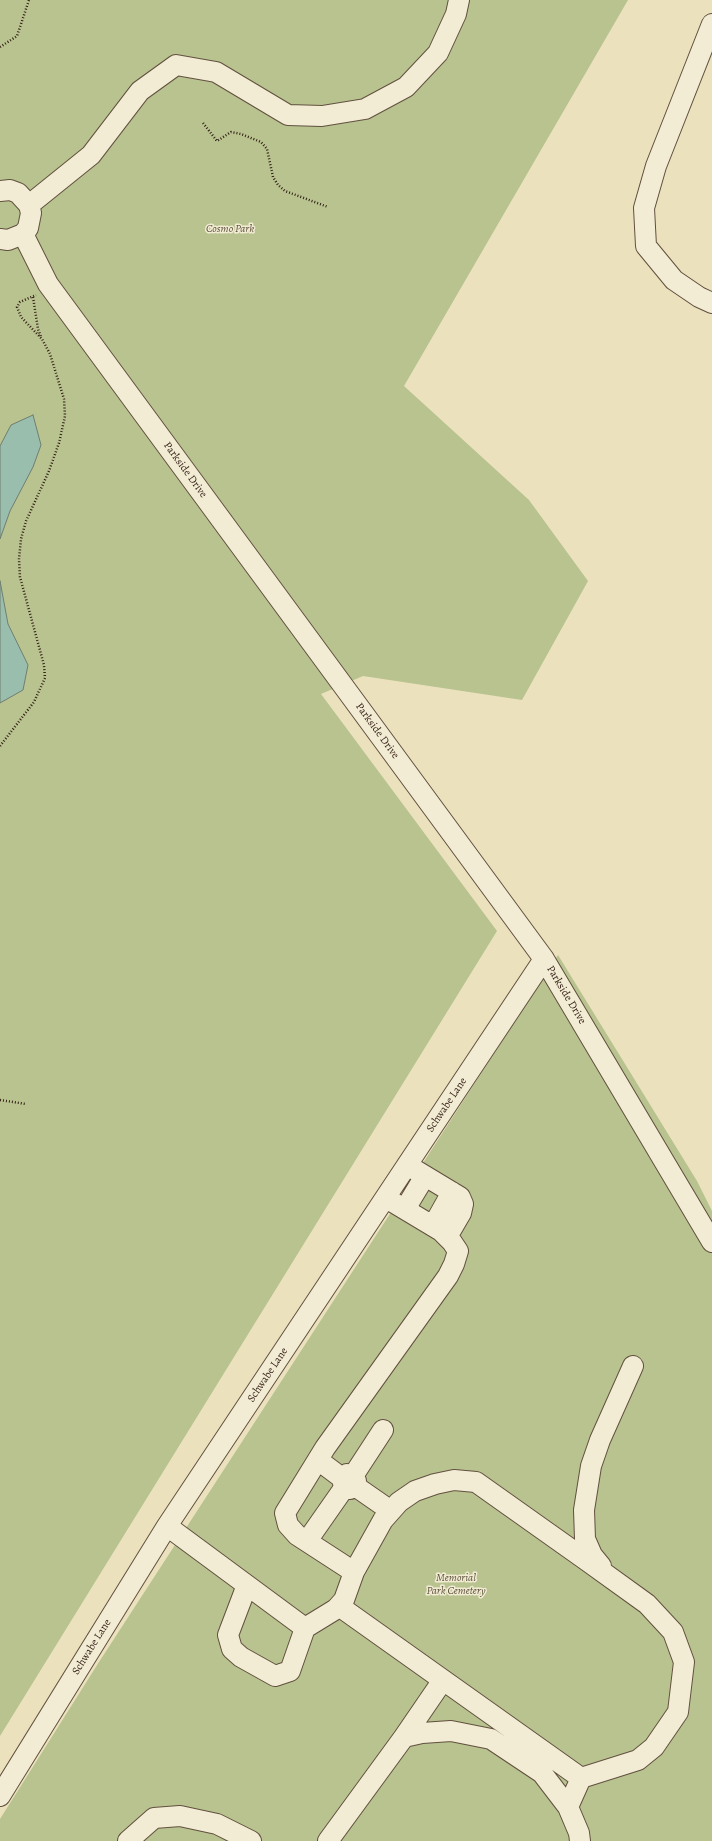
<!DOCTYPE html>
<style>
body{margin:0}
canvas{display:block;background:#ebe1bd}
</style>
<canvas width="712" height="1841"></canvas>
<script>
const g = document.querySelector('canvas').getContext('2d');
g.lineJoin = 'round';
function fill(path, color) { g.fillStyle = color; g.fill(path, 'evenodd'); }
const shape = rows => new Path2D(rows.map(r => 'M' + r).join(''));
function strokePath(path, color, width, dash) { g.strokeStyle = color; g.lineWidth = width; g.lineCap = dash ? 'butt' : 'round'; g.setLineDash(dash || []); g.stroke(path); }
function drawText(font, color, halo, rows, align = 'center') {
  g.font = font + ' Alegreya,serif'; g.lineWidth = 3; g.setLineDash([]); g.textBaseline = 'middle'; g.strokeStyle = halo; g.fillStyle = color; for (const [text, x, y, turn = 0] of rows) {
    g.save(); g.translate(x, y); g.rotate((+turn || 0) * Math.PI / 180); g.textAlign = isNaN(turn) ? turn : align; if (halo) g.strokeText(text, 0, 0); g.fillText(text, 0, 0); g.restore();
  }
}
fill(shape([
 [0,0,628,0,404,386,529,500,588,581,522,700,363,676,321,694,497,931,0,1736],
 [558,955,697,1181,712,1211,712,1841,0,1841,0,1819,99,1662]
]), '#b8c390');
const water = shape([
 [33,415,41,445,33,467,10,511,0,539,0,446,11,425,33,415],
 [0,581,8,624,28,665,23,690,0,703,0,581]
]);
fill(water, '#99bead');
strokePath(water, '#717e70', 1);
const minor = shape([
 [712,24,656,166,644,208,646,246,674,280,699,297,712,303],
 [0,191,10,190,18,193,29,205,31,213,28,228,23,234,8,240,0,239],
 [29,205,91,155,140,91,176,65,216,72,288,115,322,116,365,109,406,87,438,53,456,14,459,0],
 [23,234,48,284,544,959,712,1242],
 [407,1165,460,1197,463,1204,461,1213,447,1237],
 [405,1209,425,1176],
 [433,1226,452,1192],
 [318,1460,342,1478,347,1474,353,1476,356,1481,355,1486,350,1489,344,1488,342,1478],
 [353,1476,383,1430],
 [355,1486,391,1511],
 [167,1526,305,1628,336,1609,344,1600,354,1572,383,1520,399,1502,415,1491,435,1484,454,1480,476,1482,586,1560,647,1604,673,1632,684,1662,678,1712,654,1747,638,1760,581,1778,568,1807],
 [307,1541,344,1488],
 [601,1566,592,1555,585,1539,584,1510,591,1466,600,1440,633,1366],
 [354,1572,297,1535,288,1525,285,1513,325,1448,448,1276,454,1264,458,1251,452,1242,441,1231,386,1198],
 [247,1585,228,1635,232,1649,241,1657,275,1676,290,1671,305,1628],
 [339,1606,581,1778],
 [404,1737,443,1680],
 [0,1796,167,1526,544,959],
 [128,1841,154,1818,180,1816,217,1824,251,1841],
 [328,1841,404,1737,422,1733,451,1731,491,1739,542,1773,568,1807,579,1833,580,1841]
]);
strokePath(minor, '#62503f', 22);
strokePath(shape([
 [0,47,17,36,29,0],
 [203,123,217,141,231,132,241,134,261,142,267,149,273,177,278,185,285,191,328,207],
 [33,297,38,329,41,337],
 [0,746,34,702,45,678,44,665,20,577,19,559,21,539,26,521,49,471,59,443,65,416,64,399,50,354,42,339,21,317,17,307,20,302,36,295],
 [0,1100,26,1104]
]), '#341f15', 2.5, [1, 2]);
strokePath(minor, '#f2ecd4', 20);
drawText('italic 11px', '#5c503a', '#f2ecd4', [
 ["Cosmo Park",230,229],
 ["Memorial",456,1578],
 ["Park Cemetery",456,1591]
]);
drawText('11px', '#341f15', '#f2ecd4', [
 ["Parkside Drive",185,470,54],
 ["Parkside Drive",377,731,54],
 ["Parkside Drive",566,995,59],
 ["Schwabe Lane",447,1105,-56],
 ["Schwabe Lane",268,1375,-56],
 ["Schwabe Lane",92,1647,-58]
]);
</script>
